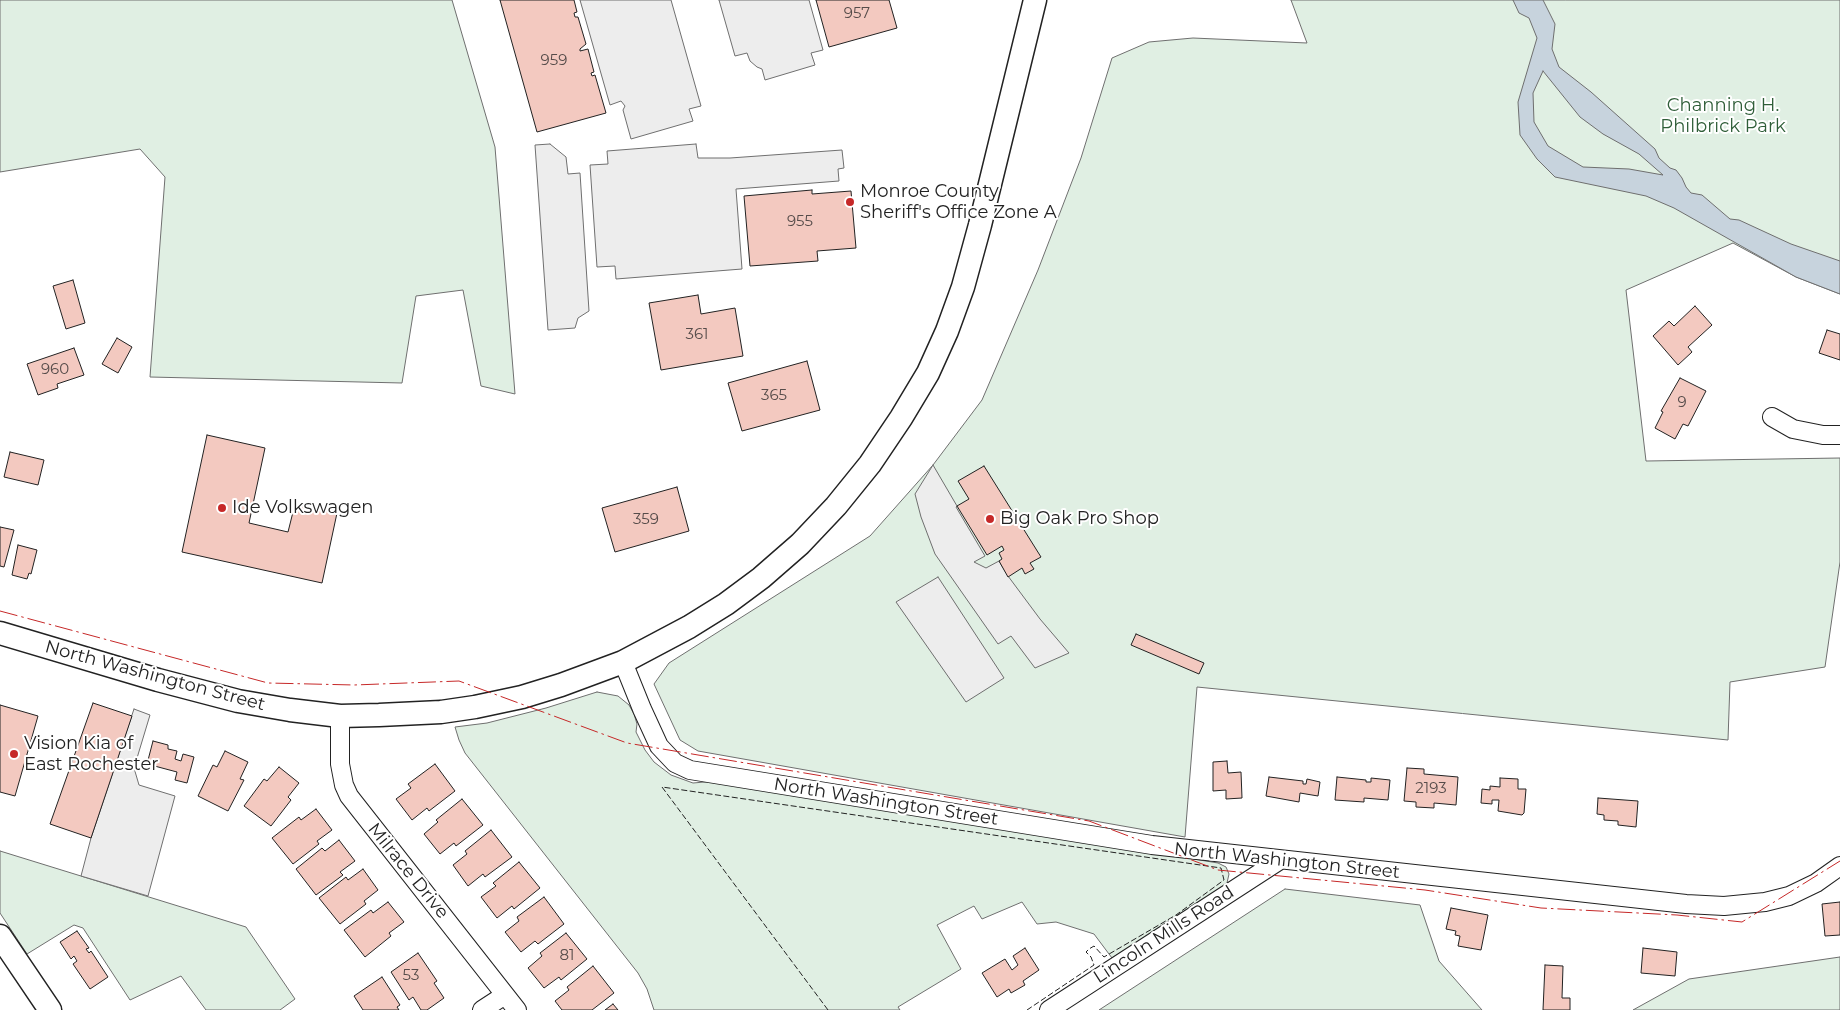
<!DOCTYPE html>
<style>
body{margin:0}
canvas{display:block;background:#fff}
</style>
<canvas width="1840" height="1010"></canvas>
<script>
const g = document.querySelector('canvas').getContext('2d');
g.lineJoin = 'round';
function fill(path, color) { g.fillStyle = color; g.fill(path, 'evenodd'); }
const shape = rows => new Path2D(rows.map(r => 'M' + r).join(''));
function strokePath(path, color, width, dash) { g.strokeStyle = color; g.lineWidth = width; g.lineCap = dash ? 'butt' : 'round'; g.setLineDash(dash || []); g.stroke(path); }
function drawText(font, color, halo, rows, align = 'center') {
  g.font = font + ' Montserrat,sans-serif'; g.lineWidth = 4; g.setLineDash([]); g.textBaseline = 'middle'; g.strokeStyle = halo; g.fillStyle = color; for (const [text, x, y, turn = 0] of rows) {
    g.save(); g.translate(x, y); g.rotate((+turn || 0) * Math.PI / 180); g.textAlign = isNaN(turn) ? turn : align; if (halo) g.strokeText(text, 0, 0); g.fillText(text, 0, 0); g.restore();
  }
}
const green = shape([
 [0,0,452,0,495,147,515,394,481,386,463,290,416,296,402,383,150,377,165,177,140,149,0,172,0,0],
 [1291,0,1840,0,1840,294,1796,277,1733,243,1626,290,1646,461,1840,458,1840,562,1825,667,1730,682,1728,740,1197,687,1185,837,698,751,680,740,654,684,669,663,870,536,933,465,982,400,1038,270,1081,158,1112,58,1149,42,1193,38,1307,43,1291,0],
 [597,692,618,696,629,705,634,714,637,724,636,732,645,750,654,762,671,775,693,783,716,781,1218,863,1226,867,1229,874,1227,883,1222,889,1112,958,1094,934,1056,922,1037,924,1022,902,982,919,974,906,937,925,961,969,898,1007,900,1010,654,1010,647,989,638,973,465,753,459,740,455,727,487,723,546,708,597,692],
 [0,851,246,927,295,999,280,1010,206,1010,181,976,130,1000,83,928,74,925,27,954,0,913,0,851],
 [1285,889,1420,905,1439,961,1482,1010,1099,1010,1285,889],
 [1840,957,1840,1010,1633,1010,1689,979,1840,957]
]);
fill(green, '#e0efe3');
strokePath(green, '#6f6f6f', 1);
const parking = shape([
 [580,0,671,0,701,106,689,109,693,121,631,139,623,110,625,106,621,101,610,105,580,0],
 [719,0,809,0,823,50,811,53,815,65,765,80,762,69,757,67,750,61,747,53,735,56,719,0],
 [550,144,566,157,568,174,580,173,589,311,578,318,575,328,548,330,535,145,550,144],
 [696,144,698,158,730,158,842,150,844,168,838,169,839,181,736,189,742,269,616,279,615,266,597,267,590,165,608,164,607,151,696,144],
 [933,465,957,506,956,507,985,556,974,562,986,568,999,561,1008,576,1040,619,1069,653,1035,668,1011,636,998,644,935,554,921,517,915,494,933,465],
 [938,577,1004,678,966,702,896,602,938,577],
 [134,709,150,715,134,768,139,785,175,796,148,896,81,876,91,838,134,709]
]);
fill(parking, '#ededed');
strokePath(parking, '#6f6f6f', 1);
const water = shape([
 [1513,0,1543,0,1555,24,1552,49,1559,67,1591,92,1655,149,1659,158,1670,168,1676,170,1682,178,1686,187,1691,193,1702,195,1730,219,1739,220,1791,244,1840,261,1840,294,1796,277,1674,208,1646,196,1555,177,1537,159,1520,135,1518,102,1537,38,1529,18,1519,13,1513,0],
 [1543,71,1580,117,1603,134,1639,154,1663,175,1629,169,1583,167,1548,146,1534,122,1533,93,1543,71]
]);
fill(water, '#c7d3dd');
strokePath(water, '#6f6f6f', 1);
const building = shape([
 [500,0,574,0,577,12,574,13,575,17,578,17,586,44,580,49,580,51,588,49,594,72,591,73,592,76,595,75,606,113,537,132,500,0],
 [816,0,889,0,897,28,829,47,816,0],
 [812,190,812,194,851,191,856,248,817,251,818,261,750,266,744,196,812,190],
 [73,280,85,323,66,329,53,286,73,280],
 [698,295,701,314,735,308,743,356,661,370,649,303,698,295],
 [1695,306,1712,325,1688,347,1692,352,1678,365,1653,336,1669,321,1674,326,1695,306],
 [1827,330,1840,334,1840,360,1819,353,1827,330],
 [117,338,132,347,118,373,102,364,117,338],
 [74,348,84,375,57,384,58,388,38,395,27,364,74,348],
 [807,361,820,410,742,431,728,383,807,361],
 [1680,378,1706,391,1688,426,1683,424,1675,439,1655,428,1663,412,1661,411,1680,378],
 [207,435,265,448,249,523,288,532,295,504,337,513,322,583,182,552,207,435],
 [10,452,44,460,38,485,4,477,10,452],
 [984,466,1041,557,1030,563,1034,569,1025,574,1022,568,1008,577,999,561,1002,559,999,553,1004,550,1002,546,987,555,957,506,969,499,958,481,984,466],
 [677,487,689,531,615,552,602,508,677,487],
 [0,527,14,530,4,567,0,566,0,527],
 [18,545,37,550,31,574,29,573,27,579,12,575,18,545],
 [1136,634,1204,663,1199,674,1131,645,1136,634],
 [93,703,132,716,91,838,50,824,93,703],
 [0,705,38,716,15,796,0,792,0,705],
 [153,741,168,745,168,749,177,751,175,759,181,761,183,754,194,757,187,783,175,780,177,772,147,764,153,741],
 [225,751,248,762,240,779,244,780,228,811,198,796,213,765,217,767,225,751],
 [1227,761,1228,773,1241,772,1242,798,1226,799,1226,790,1213,791,1213,762,1227,761],
 [435,764,455,791,429,811,427,808,412,820,396,799,411,788,408,784,435,764],
 [279,767,299,783,288,797,291,800,271,826,244,806,264,779,267,781,279,767],
 [1407,768,1424,769,1424,774,1458,777,1456,805,1434,803,1434,808,1416,807,1416,802,1404,801,1407,768],
 [1269,777,1303,781,1303,784,1306,784,1307,779,1320,782,1318,796,1300,793,1299,802,1266,796,1269,777],
 [1337,777,1366,780,1366,782,1371,782,1371,778,1390,780,1388,800,1364,798,1364,802,1335,800,1337,777],
 [1500,778,1518,779,1518,789,1526,789,1524,813,1522,815,1498,811,1499,800,1492,800,1492,804,1481,803,1482,789,1490,790,1490,786,1500,787,1500,778],
 [1598,798,1638,801,1636,827,1618,825,1618,821,1604,820,1604,815,1597,814,1598,798],
 [462,799,483,825,456,846,454,843,440,854,424,834,438,822,436,820,462,799],
 [316,809,332,830,317,841,319,844,293,864,272,838,299,817,301,820,316,809],
 [491,830,512,857,485,877,483,874,468,886,453,865,467,854,465,851,491,830],
 [339,840,355,861,340,872,343,875,316,895,296,869,322,848,325,851,339,840],
 [519,862,540,888,514,909,512,906,497,918,481,897,496,886,493,883,519,862],
 [363,869,378,890,364,901,366,904,340,924,319,898,346,877,348,880,363,869],
 [544,897,564,924,538,944,535,941,521,952,505,932,519,921,517,917,544,897],
 [388,902,404,922,389,933,391,936,365,957,344,930,371,910,373,913,388,902],
 [1840,902,1840,935,1825,936,1822,904,1840,902],
 [1451,908,1488,915,1481,950,1458,946,1460,936,1455,935,1456,931,1446,929,1451,908],
 [77,931,89,948,86,949,89,953,91,951,108,977,90,989,73,964,77,961,74,956,71,959,60,942,77,931],
 [566,933,587,959,561,980,559,977,544,988,528,968,542,956,540,953,566,933],
 [1025,948,1039,970,1023,981,1025,985,1011,993,1009,989,997,997,982,973,1005,959,1012,970,1018,965,1013,956,1025,948],
 [1643,948,1677,952,1675,976,1641,973,1643,948],
 [418,953,437,981,434,983,444,998,427,1010,421,1010,413,997,409,1000,391,972,418,953],
 [1545,965,1563,966,1562,998,1570,998,1570,1010,1543,1010,1545,965],
 [593,966,614,993,592,1010,562,1010,555,1001,569,990,567,987,593,966],
 [382,977,400,1005,397,1007,399,1010,363,1010,354,996,382,977],
 [613,1004,618,1010,605,1010,613,1004]
]);
fill(building, '#f3c9c0');
strokePath(building, '#222', 1);
const minor = shape([
 [1772,417,1793,429,1823,435,1840,435],
 [623,662,642,709,659,746,675,763,690,770,1152,845,1686,904,1724,906,1765,902,1789,896,1816,883,1840,866],
 [340,716,340,764,344,785,349,796,517,1010],
 [482,1010,505,995],
 [1049,1010,1280,860]
]);
const major = shape([
 [0,633,158,680,238,701,290,710,340,716,379,715,441,712,475,707,522,697,561,685,623,662,689,627,726,604,761,578,800,544,836,506,870,464,901,418,928,373,947,331,963,287,980,225,1035,0],
 [0,936,50,1010]
]);
strokePath(minor, '#222', 20);
strokePath(major, '#222', 25);
strokePath(minor, '#fff', 18);
strokePath(major, '#fff', 22);
strokePath(shape([
 [828,1010,662,787,1221,868,1224,880,1176,915,1104,957,1094,946,1089,949,1086,952,1091,957,1094,965,1027,1010]
]), '#222', 1, [6, 2.5]);
strokePath(shape([
 [0,611,268,683,354,685,459,681,627,743,1089,821,1218,870,1425,890,1541,908,1677,915,1742,922,1840,861]
]), '#c62828', 1, [18, 4, 2.5, 4]);
for (const [x, y, r, color] of [
 [850,202,5,"#c62828"],
 [222,508,5,"#c62828"],
 [990,519,5,"#c62828"],
 [14,754,5,"#c62828"]
]) { const dot = new Path2D(); dot.arc(x, y, r, 0, 2 * Math.PI); g.fillStyle = color; g.fill(dot); strokePath(dot, '#fff', 2); }
drawText('15px', '#564c4a', null, [
 ["957",857,14],
 ["959",554,61],
 ["955",800,222],
 ["361",697,335],
 ["960",55,370],
 ["365",774,396],
 ["9",1682,403],
 ["359",646,520],
 ["2193",1431,789],
 ["81",567,956],
 ["53",411,976]
]);
drawText('18px', '#2f5e38', '#fff', [
 ["Channing H.",1723,106],
 ["Philbrick Park",1723,127]
]);
drawText('18px', '#222', '#fff', [
 ["Monroe County",860,192],
 ["Sheriff's Office Zone A",860,213],
 ["Ide Volkswagen",232,508],
 ["Big Oak Pro Shop",1000,519],
 ["Vision Kia of",24,744],
 ["East Rochester",24,765]
], 'left');
drawText('18px', '#222', '#fff', [
 ["North Washington Street",155,676,15],
 ["North Washington Street",886,802,9],
 ["North Washington Street",1287,861,6],
 ["Milrace Drive",408,871,51],
 ["Lincoln Mills Road",1164,935,-33]
]);
</script>
